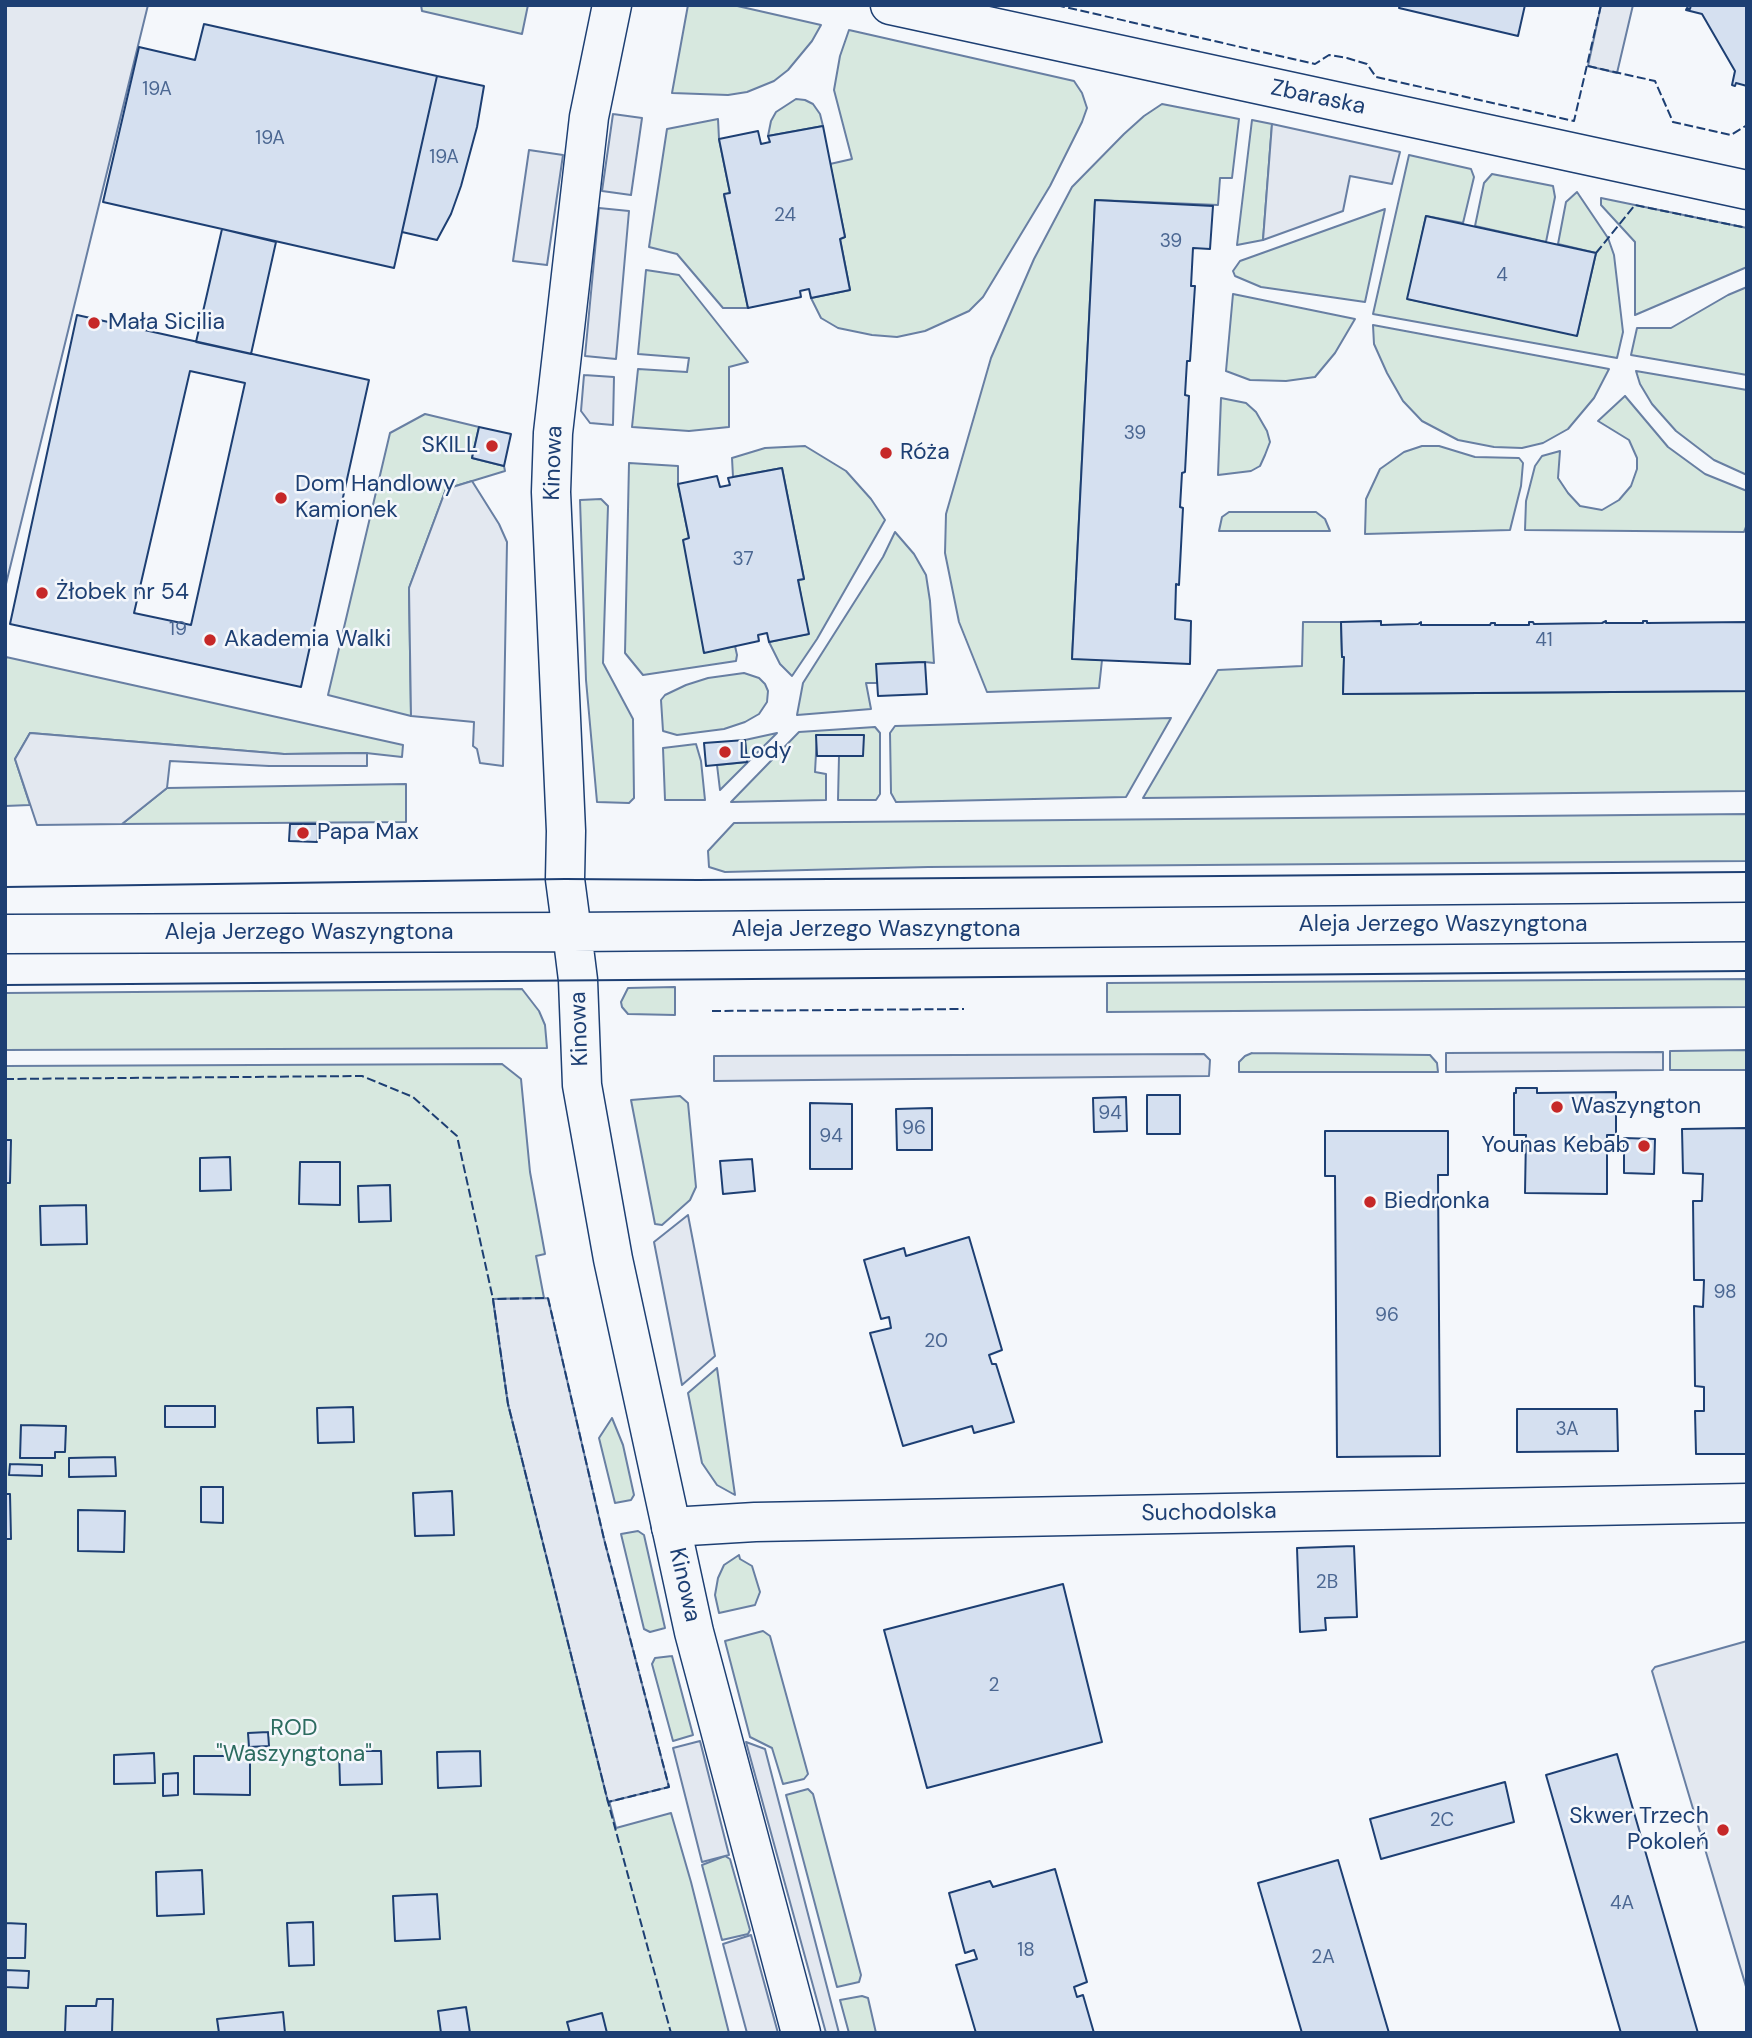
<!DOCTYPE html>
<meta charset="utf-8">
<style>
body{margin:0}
#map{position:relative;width:1752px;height:2038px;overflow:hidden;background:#f4f7fb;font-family:"DM Sans",sans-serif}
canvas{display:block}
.frame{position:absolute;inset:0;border:7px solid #1d3f73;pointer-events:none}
</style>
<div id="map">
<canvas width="1752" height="2038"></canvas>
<div class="frame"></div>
</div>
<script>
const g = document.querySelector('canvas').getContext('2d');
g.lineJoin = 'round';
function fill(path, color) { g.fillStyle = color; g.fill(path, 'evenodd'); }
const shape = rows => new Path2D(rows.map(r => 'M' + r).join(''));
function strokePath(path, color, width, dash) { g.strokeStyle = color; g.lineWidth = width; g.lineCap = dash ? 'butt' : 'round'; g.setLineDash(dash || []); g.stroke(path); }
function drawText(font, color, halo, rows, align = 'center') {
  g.font = font + ' "DM Sans",sans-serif'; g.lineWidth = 5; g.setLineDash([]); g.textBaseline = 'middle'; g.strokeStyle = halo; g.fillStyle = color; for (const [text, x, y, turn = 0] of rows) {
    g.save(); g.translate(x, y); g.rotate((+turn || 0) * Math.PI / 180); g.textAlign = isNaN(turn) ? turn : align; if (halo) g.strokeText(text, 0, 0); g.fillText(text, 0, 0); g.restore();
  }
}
const green = shape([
 [421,5,528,5,522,34,422,11,421,5],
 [688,5,733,5,821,25,812,41,788,70,774,81,747,92,728,95,672,93,688,5],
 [849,30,1074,81,1082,93,1087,108,1082,122,1050,186,983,297,969,311,925,331,897,337,872,335,838,328,821,318,811,298,850,290,840,239,845,237,830,164,852,159,834,90,840,56,849,30],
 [796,99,805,100,813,104,820,114,823,126,768,136,771,121,776,112,796,99],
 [1162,104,1239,119,1232,178,1220,178,1218,205,1095,200,1072,658,1102,660,1099,688,987,692,959,622,945,553,946,514,991,358,1034,259,1072,187,1124,134,1144,116,1162,104],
 [718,119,719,139,730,193,724,195,748,308,723,308,677,254,649,247,667,129,718,119],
 [1252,120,1272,124,1263,240,1237,245,1252,120],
 [1409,155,1471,169,1474,177,1463,223,1426,216,1408,299,1577,335,1596,253,1558,244,1566,202,1577,192,1608,238,1614,255,1623,332,1617,358,1373,314,1409,155],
 [1492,174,1553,186,1555,197,1546,242,1475,226,1484,183,1492,174],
 [1601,198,1747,228,1747,267,1635,315,1635,242,1601,205,1601,198],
 [1385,209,1365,302,1261,287,1235,276,1233,271,1240,261,1385,209],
 [646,270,679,275,748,362,729,367,729,427,689,431,632,427,638,369,687,372,689,358,638,354,646,270],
 [1747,287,1747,375,1631,355,1637,328,1671,328,1728,295,1747,287],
 [1233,294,1355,319,1335,353,1315,377,1286,381,1250,380,1226,371,1233,294],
 [1373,325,1609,369,1594,398,1568,429,1543,443,1522,448,1494,447,1458,440,1422,421,1403,401,1387,373,1374,344,1373,325],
 [1636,371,1747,390,1747,475,1714,460,1676,431,1652,404,1640,384,1636,371],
 [1625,396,1668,447,1705,474,1747,491,1747,524,1744,532,1525,530,1526,501,1535,466,1542,456,1560,451,1558,478,1568,493,1580,506,1602,510,1619,500,1631,486,1637,469,1637,458,1629,440,1598,421,1625,396],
 [1221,398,1246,403,1256,412,1267,431,1270,442,1265,455,1260,466,1251,471,1218,475,1221,398],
 [425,414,479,427,472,458,504,466,505,471,446,489,409,588,411,716,328,695,390,433,425,414],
 [805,446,846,471,871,499,885,520,817,639,792,676,780,664,769,642,808,634,798,580,804,579,782,468,733,477,732,458,765,448,805,446],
 [1422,446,1439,446,1475,457,1519,458,1523,463,1521,486,1510,530,1365,534,1366,499,1380,469,1404,452,1422,446],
 [629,463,678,466,678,484,689,538,704,652,735,646,737,655,736,661,643,675,625,653,629,463],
 [601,499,608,506,603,663,633,719,634,798,629,803,597,802,586,680,580,500,601,499],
 [1229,512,1316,512,1325,519,1330,531,1219,531,1222,517,1229,512],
 [895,532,914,554,926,575,930,601,934,663,925,662,877,664,877,683,866,683,871,709,797,715,803,683,883,557,895,532],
 [1303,622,1341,622,1342,657,1344,657,1343,694,1747,691,1747,791,1143,798,1218,670,1302,666,1303,622],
 [6,657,403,745,402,757,366,753,284,754,30,733,15,759,30,805,5,806,6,657],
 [744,673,759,678,765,684,768,691,767,702,759,714,745,722,724,729,677,735,663,731,661,700,665,695,686,685,708,678,744,673],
 [1171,718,1126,797,896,802,891,793,890,733,895,726,1171,718],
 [875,727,880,733,880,794,876,800,838,800,839,756,863,756,863,735,817,735,815,772,826,774,826,800,731,802,799,732,875,727],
 [777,733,720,790,717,765,747,762,745,740,777,733],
 [696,744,701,761,705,800,665,800,663,748,696,744],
 [406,784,406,822,122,824,167,788,406,784],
 [1747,814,1747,861,928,867,725,872,709,867,708,851,734,823,1747,814],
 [1747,979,1747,1007,1107,1012,1107,983,1747,979],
 [675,987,675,1015,628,1014,622,1007,621,1002,628,988,675,987],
 [522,989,539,1011,545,1025,547,1048,5,1050,5,993,522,989],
 [1747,1050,1747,1070,1670,1070,1670,1051,1747,1050],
 [1252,1053,1430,1055,1437,1063,1438,1072,1239,1072,1239,1062,1245,1056,1252,1053],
 [502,1064,521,1079,530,1172,545,1254,536,1256,544,1298,493,1299,508,1404,616,1828,671,1813,691,1882,729,2033,5,2033,5,1066,502,1064],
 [680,1096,688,1103,696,1187,690,1200,662,1225,655,1224,631,1100,680,1096],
 [717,1368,735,1495,717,1485,702,1463,688,1393,717,1368],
 [612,1418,623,1445,634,1495,631,1500,615,1503,599,1438,612,1418],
 [638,1531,644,1535,665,1628,650,1632,644,1629,621,1534,638,1531],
 [739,1555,740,1559,752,1566,760,1592,755,1605,719,1613,715,1595,718,1578,724,1565,739,1555],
 [763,1631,770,1636,808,1774,804,1779,783,1784,772,1748,750,1737,725,1641,763,1631],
 [672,1656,693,1735,673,1741,652,1664,655,1658,672,1656],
 [808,1789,813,1794,861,1975,859,1982,837,1987,786,1795,808,1789],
 [725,1856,730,1859,750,1930,748,1934,722,1940,702,1865,725,1856],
 [862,1996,868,1998,876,2033,849,2033,840,2000,862,1996]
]);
fill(green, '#d7e8df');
strokePath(green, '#687fa3', 2);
const parking = shape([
 [5,5,148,5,5,588,5,5],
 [1601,5,1633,5,1617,73,1588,66,1601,5],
 [613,114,642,118,631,195,602,191,613,114],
 [1272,124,1400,152,1392,184,1350,176,1343,211,1263,240,1272,124],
 [529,150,563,155,547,265,513,261,529,150],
 [599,208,629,211,616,359,585,356,599,208],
 [584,375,614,377,613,425,590,423,581,411,584,375],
 [472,481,499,524,507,542,503,766,480,763,477,749,473,746,474,722,411,716,409,588,446,489,472,481],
 [30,733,284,754,367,753,367,766,269,766,170,761,167,788,122,824,37,825,15,759,30,733],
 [1663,1052,1663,1070,1446,1072,1446,1053,1663,1052],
 [1204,1054,1210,1060,1209,1076,714,1081,714,1056,1204,1054],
 [688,1215,715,1356,682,1385,654,1242,688,1215],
 [548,1298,604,1539,669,1787,608,1802,508,1404,493,1299,548,1298],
 [1747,1641,1747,1990,1652,1671,1655,1667,1747,1641],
 [700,1741,729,1855,702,1862,673,1748,700,1741],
 [746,1742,765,1749,839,2033,826,2033,746,1742],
 [751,1935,778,2033,747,2033,723,1944,751,1935]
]);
fill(parking, '#e3e8f0');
strokePath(parking, '#687fa3', 2);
const building = shape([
 [1400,5,1525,5,1518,36,1399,8,1400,5],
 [1691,5,1747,5,1747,86,1736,83,1735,86,1732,85,1735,71,1702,14,1686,10,1687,8,1690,9,1691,5],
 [204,24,437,76,394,268,103,202,139,47,195,60,204,24],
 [437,76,484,86,477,127,461,186,451,214,437,240,402,232,437,76],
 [823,126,845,237,840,239,850,290,811,298,809,289,800,291,801,297,748,308,724,194,730,193,719,139,758,131,761,144,770,142,768,136,823,126],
 [1095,200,1213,206,1210,249,1193,248,1191,286,1195,286,1190,361,1187,361,1185,395,1189,396,1185,472,1182,473,1180,507,1183,508,1179,585,1176,584,1175,619,1191,621,1190,664,1072,659,1095,200],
 [1426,216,1596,253,1577,336,1407,299,1426,216],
 [222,229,276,242,251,354,196,342,222,229],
 [77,315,369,380,301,687,10,624,77,315],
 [190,371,245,383,191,625,134,613,190,371],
 [479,427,511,434,504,466,472,458,479,427],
 [782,468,804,579,798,580,809,634,769,642,767,633,758,635,759,641,704,653,683,540,689,538,678,484,717,476,720,487,730,485,728,478,782,468],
 [1381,621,1381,625,1418,624,1421,622,1421,625,1490,625,1491,623,1495,623,1495,625,1529,625,1529,622,1533,622,1534,624,1602,623,1606,621,1606,623,1643,623,1643,621,1647,621,1647,623,1747,622,1747,691,1343,694,1344,657,1342,657,1341,622,1381,621],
 [925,662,927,694,878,696,876,664,925,662],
 [816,735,864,735,863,756,817,756,816,735],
 [745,740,747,762,706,766,704,743,745,740],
 [290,824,317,824,317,842,289,841,290,824],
 [1516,1088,1537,1088,1537,1093,1616,1092,1616,1135,1607,1135,1607,1194,1525,1193,1526,1135,1514,1135,1514,1093,1516,1093,1516,1088],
 [1147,1095,1180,1095,1180,1134,1147,1134,1147,1095],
 [1126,1097,1127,1131,1094,1132,1093,1098,1126,1097],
 [810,1103,852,1104,852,1169,810,1169,810,1103],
 [932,1108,932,1150,897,1150,896,1109,932,1108],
 [1747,1128,1747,1454,1696,1454,1695,1411,1704,1411,1704,1387,1695,1386,1694,1306,1703,1307,1704,1280,1694,1280,1693,1201,1702,1201,1703,1174,1683,1173,1682,1129,1747,1128],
 [1325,1131,1448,1131,1448,1175,1438,1175,1440,1456,1337,1457,1335,1176,1325,1176,1325,1131],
 [1624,1138,1655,1139,1654,1174,1624,1173,1624,1138],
 [5,1140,11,1140,10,1183,5,1183,5,1140],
 [230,1157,231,1190,200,1191,200,1158,230,1157],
 [752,1159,755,1191,723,1194,720,1161,752,1159],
 [300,1162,340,1162,340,1205,299,1204,300,1162],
 [390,1185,391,1221,359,1222,358,1186,390,1185],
 [86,1205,87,1244,41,1245,40,1206,86,1205],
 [969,1237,1002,1350,989,1355,992,1364,996,1364,1014,1422,974,1433,972,1426,903,1446,870,1333,891,1328,889,1317,881,1319,864,1260,904,1248,906,1256,969,1237],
 [165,1406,215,1406,215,1427,165,1427,165,1406],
 [353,1407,354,1442,318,1443,317,1408,353,1407],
 [1517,1409,1617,1409,1618,1451,1517,1452,1517,1409],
 [21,1425,66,1426,65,1452,55,1452,55,1458,20,1458,21,1425],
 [115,1457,116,1476,69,1477,69,1458,115,1457],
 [10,1464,42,1465,42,1476,9,1475,10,1464],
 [201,1487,223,1487,223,1523,201,1522,201,1487],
 [452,1491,454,1535,415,1536,413,1493,452,1491],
 [5,1494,10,1494,11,1539,5,1539,5,1494],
 [78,1510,125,1511,124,1552,78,1551,78,1510],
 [1354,1546,1357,1617,1325,1618,1326,1630,1300,1632,1297,1548,1354,1546],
 [1063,1584,1102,1742,927,1788,884,1630,1063,1584],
 [268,1732,269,1746,249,1747,248,1733,268,1732],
 [339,1751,381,1751,382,1784,340,1785,339,1751],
 [480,1751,481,1786,438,1788,437,1752,480,1751],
 [154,1753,155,1783,114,1784,114,1755,154,1753],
 [1617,1754,1698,2033,1621,2033,1546,1775,1617,1754],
 [194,1756,250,1756,250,1795,194,1794,194,1756],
 [178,1773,178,1795,163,1796,163,1774,178,1773],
 [1505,1782,1514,1822,1381,1859,1370,1819,1505,1782],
 [1338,1860,1389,2033,1302,2033,1258,1883,1338,1860],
 [1055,1869,1087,1982,1074,1987,1077,1997,1083,1995,1094,2033,976,2033,956,1965,977,1959,974,1950,965,1953,949,1893,990,1881,993,1887,1055,1869],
 [202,1870,204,1914,157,1916,156,1872,202,1870],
 [5,1892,6,1923,26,1924,25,1958,5,1958,5,1892],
 [437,1894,440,1939,395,1941,393,1896,437,1894],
 [313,1922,314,1965,289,1966,287,1923,313,1922],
 [5,1970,29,1971,28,1988,5,1987,5,1970],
 [97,1999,113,1999,112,2033,65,2033,66,2006,96,2006,97,1999],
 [466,2007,470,2033,441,2033,438,2011,466,2007],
 [283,2012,285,2033,219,2033,217,2019,283,2012],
 [602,2013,607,2033,570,2033,567,2022,602,2013]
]);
fill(building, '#d5e0f0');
strokePath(building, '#1d3f73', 2);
const street = shape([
 [890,5,1747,190],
 [572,932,565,879,566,831,551,492,553,433,589,117,612,5],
 [671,1527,755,1522,1747,1503]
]);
const secondary = shape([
 [572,932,578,980,582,1085,613,1259,694,1632,801,2033],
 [5,934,572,932,1747,922]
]);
strokePath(street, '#1d3f73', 41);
strokePath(secondary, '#1d3f73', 41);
strokePath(street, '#f4f7fb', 38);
strokePath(secondary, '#f4f7fb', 38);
strokePath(shape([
 [5,887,565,879,698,880,1747,872],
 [5,985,1747,971]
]), '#1d3f73', 2);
strokePath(shape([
 [1056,5,1315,64,1329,55,1347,58,1367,64,1376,77,1574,121,1601,5],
 [1588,66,1655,81,1673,122,1731,135,1747,125],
 [1596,253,1635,205,1747,228],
 [712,1011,964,1009],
 [5,1079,362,1076,413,1097,457,1136,493,1299,508,1404,608,1802,671,2033],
 [548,1298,604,1539,669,1787,608,1802,508,1404,493,1299,548,1298]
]), '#1d3f73', 2, [9, 3.5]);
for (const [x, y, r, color] of [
 [94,323,7,"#c62828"],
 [492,446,7,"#c62828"],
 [886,453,7,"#c62828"],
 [281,498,7,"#c62828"],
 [42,593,7,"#c62828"],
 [210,640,7,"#c62828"],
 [725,752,7,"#c62828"],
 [303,833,7,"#c62828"],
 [1557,1107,7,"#c62828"],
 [1644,1146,7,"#c62828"],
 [1370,1202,7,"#c62828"],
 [1723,1830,7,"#c62828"]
]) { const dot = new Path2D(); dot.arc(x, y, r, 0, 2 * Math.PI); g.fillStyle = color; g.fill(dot); strokePath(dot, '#f4f7fb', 2.5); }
drawText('19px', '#4b6792', null, [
 ["19A",157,90],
 ["19A",270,139],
 ["19A",444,158],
 ["24",785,216],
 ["39",1171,242],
 ["4",1502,276],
 ["39",1135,434],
 ["37",743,560],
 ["19",178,630],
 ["41",1544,641],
 ["94",1110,1114],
 ["96",914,1129],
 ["94",831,1137],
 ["98",1725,1293],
 ["96",1387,1316],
 ["20",936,1342],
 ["3A",1567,1430],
 ["2B",1327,1583],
 ["2",994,1686],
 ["2C",1442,1821],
 ["4A",1622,1904],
 ["18",1026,1951],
 ["2A",1323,1958]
]);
drawText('23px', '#1d3f73', '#f4f7fb', [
 ["Zbaraska",1318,98,12],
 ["Kinowa",554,463,-88],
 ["Aleja Jerzego Waszyngtona",1443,925],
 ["Aleja Jerzego Waszyngtona",876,930],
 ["Aleja Jerzego Waszyngtona",309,933],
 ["Kinowa",580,1029,-92],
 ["Suchodolska",1209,1513,-1],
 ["Kinowa",684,1585,77]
]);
drawText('23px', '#1d3f73', '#f4f7fb', [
 ["Mała Sicilia",108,323],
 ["SKILL",478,446,"right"],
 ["Róża",900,453],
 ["Dom Handlowy",295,485],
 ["Kamionek",295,511],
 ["Żłobek nr 54",56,593],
 ["Akademia Walki",224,640],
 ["Lody",739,752],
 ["Papa Max",317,833],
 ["Waszyngton",1571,1107],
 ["Younas Kebab",1630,1146,"right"],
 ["Biedronka",1384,1202],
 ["Skwer Trzech",1709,1817,"right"],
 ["Pokoleń",1709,1843,"right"]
], 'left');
drawText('23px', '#2c6c60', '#f4f7fb', [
 ["ROD",294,1729],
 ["\"Waszyngtona\"",294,1755]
]);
</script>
